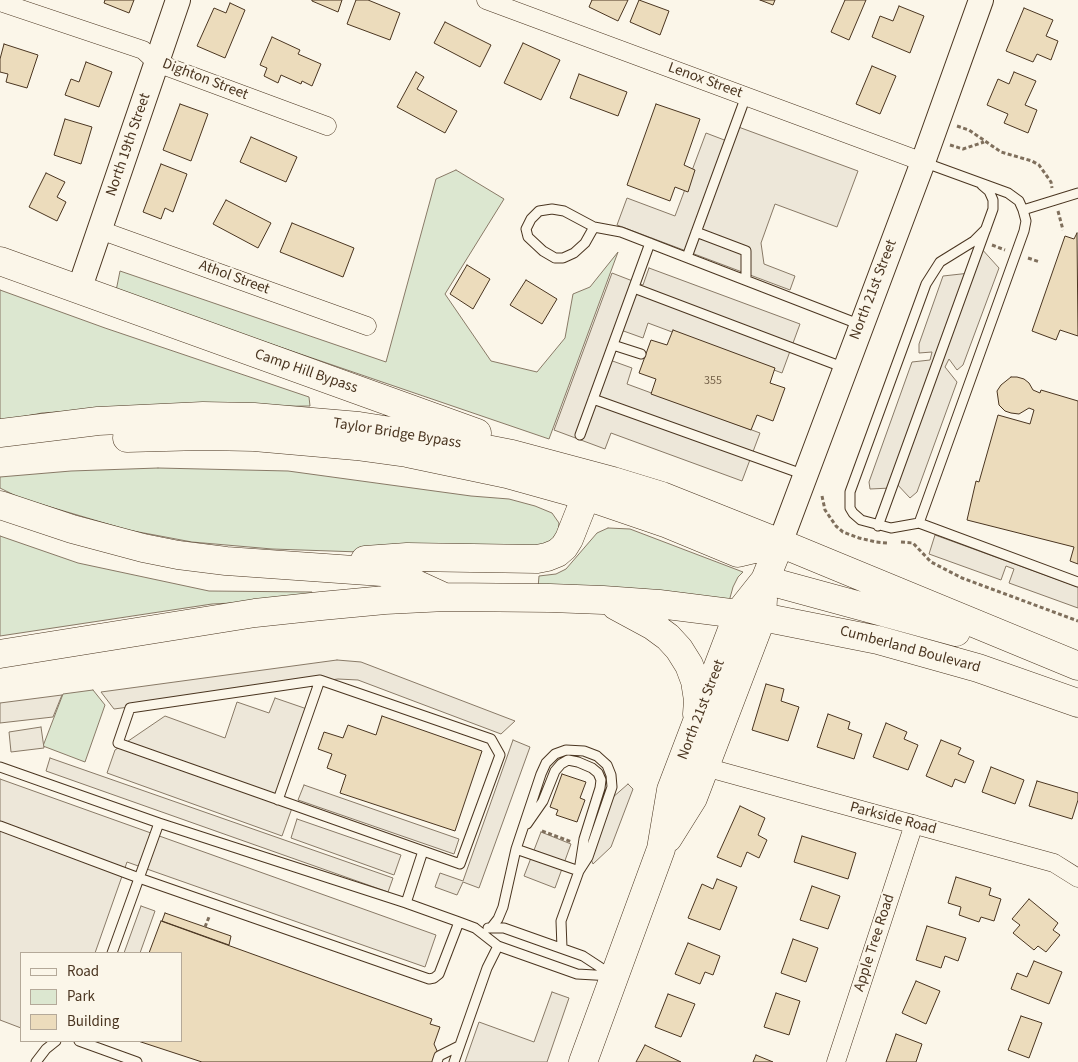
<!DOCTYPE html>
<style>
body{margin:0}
#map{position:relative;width:1078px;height:1062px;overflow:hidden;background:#fbf6e9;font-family:"Source Sans 3",sans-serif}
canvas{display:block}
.legend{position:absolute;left:20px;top:952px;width:162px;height:90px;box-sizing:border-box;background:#fbf6e9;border:1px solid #b4a999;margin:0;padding:6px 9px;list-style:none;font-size:15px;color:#4a3520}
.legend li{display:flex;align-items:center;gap:10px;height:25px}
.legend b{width:25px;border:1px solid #b4a999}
</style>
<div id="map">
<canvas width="1078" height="1062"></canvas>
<ul class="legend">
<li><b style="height:6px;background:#fbf6e9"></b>Road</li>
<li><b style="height:14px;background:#dce7d0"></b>Park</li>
<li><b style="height:14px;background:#ecdcbc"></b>Building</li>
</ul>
</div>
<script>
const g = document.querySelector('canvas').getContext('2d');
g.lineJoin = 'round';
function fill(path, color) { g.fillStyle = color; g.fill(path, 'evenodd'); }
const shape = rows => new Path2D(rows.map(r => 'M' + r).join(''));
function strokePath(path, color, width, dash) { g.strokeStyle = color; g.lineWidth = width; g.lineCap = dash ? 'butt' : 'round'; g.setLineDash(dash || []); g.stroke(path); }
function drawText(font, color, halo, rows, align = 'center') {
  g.font = font + ' "Source Sans 3",sans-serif'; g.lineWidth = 4; g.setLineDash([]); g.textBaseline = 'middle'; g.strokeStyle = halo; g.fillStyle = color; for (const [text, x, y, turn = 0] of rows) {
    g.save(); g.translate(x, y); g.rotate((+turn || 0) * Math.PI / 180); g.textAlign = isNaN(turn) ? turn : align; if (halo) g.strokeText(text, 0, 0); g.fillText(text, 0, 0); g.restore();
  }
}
const green = shape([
 [456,170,504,199,445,294,491,361,537,372,565,338,573,294,590,287,618,252,549,439,116,291,120,271,386,362,436,179,456,170],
 [0,290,105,328,309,397,310,406,113,408,42,413,0,421,0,290],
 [158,468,288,471,471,496,509,499,535,506,552,513,559,523,558,532,553,538,545,545,534,546,360,552,272,549,192,542,128,530,20,498,0,488,0,477,71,471,158,468],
 [608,528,630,529,743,572,738,577,733,587,728,605,538,588,539,576,556,574,566,569,597,533,608,528],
 [0,536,78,563,209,591,312,592,311,599,212,604,0,636,0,536],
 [93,690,105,705,85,762,43,746,63,694,93,690]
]);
fill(green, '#dce7d0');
strokePath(green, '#887966', 1);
const parking = shape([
 [733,125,858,171,837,227,775,204,761,243,764,264,795,276,790,290,617,225,627,198,675,216,706,133,727,141,733,125],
 [980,247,999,268,963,365,957,370,949,359,945,367,957,382,917,492,910,498,895,482,891,488,870,489,869,482,912,362,930,360,932,352,919,353,919,344,943,276,970,273,980,247],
 [649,268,800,324,782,373,648,323,643,338,618,329,607,359,632,368,627,384,760,433,742,481,611,433,605,449,554,430,612,273,643,285,649,268],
 [935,535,1078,587,1078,608,1009,583,1014,569,1006,566,1001,580,929,554,935,535],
 [337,660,361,662,515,721,501,734,358,680,338,679,114,709,101,692,337,660],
 [62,695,53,717,0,723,0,703,62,695],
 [275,698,307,709,274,802,292,808,282,836,107,773,115,750,165,716,225,738,237,702,269,713,275,698],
 [41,727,44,748,11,752,9,732,41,727],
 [513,740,530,747,479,888,463,882,457,895,435,887,440,873,463,881,513,740],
 [50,758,393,878,388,892,46,771,50,758],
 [0,779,436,935,425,967,127,862,95,953,21,953,21,1028,0,1020,0,779],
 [628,784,633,789,611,847,593,864,590,857,612,798,628,784],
 [304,785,459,839,454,854,298,800,304,785],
 [297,819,401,855,394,875,291,838,297,819],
 [541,832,571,844,555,888,524,876,541,832],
 [141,906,155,911,140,953,124,953,141,906],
 [552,992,569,998,547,1062,465,1062,479,1022,534,1042,552,992]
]);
fill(parking, '#ede7d9');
strokePath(parking, '#887966', 1);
const building = shape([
 [105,0,134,0,129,13,104,3,105,0],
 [312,0,342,0,338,12,312,1,312,0],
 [356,0,368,0,400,13,390,40,347,24,356,0],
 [592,0,628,0,618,21,589,7,592,0],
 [639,0,669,11,660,35,630,22,639,0],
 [760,0,775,0,773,5,760,0],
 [845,0,866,0,849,40,831,32,845,0],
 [230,3,245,10,225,58,197,46,214,8,226,13,230,3],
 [899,6,924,16,910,53,872,37,880,16,893,21,899,6],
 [1024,8,1053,20,1046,36,1058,41,1051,60,1037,54,1033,62,1006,51,1024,8],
 [445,22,491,45,480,67,434,43,445,22],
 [272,37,300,50,298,54,321,64,312,86,302,81,301,84,281,75,278,83,264,76,267,68,260,65,272,37],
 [523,43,560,60,541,100,504,83,523,43],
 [4,44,38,55,27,88,6,82,8,74,0,72,0,59,4,44],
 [86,62,112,72,99,107,65,95,71,79,79,82,86,62],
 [872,66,896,76,880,114,856,104,872,66],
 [416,72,424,77,417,89,457,111,445,133,397,107,416,72],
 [1014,72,1036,81,1025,105,1037,110,1028,133,1004,123,1008,114,987,105,998,79,1009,84,1014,72],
 [579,74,627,92,618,116,570,98,579,74],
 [180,104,208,114,191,161,163,150,180,104],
 [656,104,700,119,684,165,695,170,688,192,675,187,670,201,627,185,656,104],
 [65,119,92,127,81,164,54,155,65,119],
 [251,137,297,157,286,182,240,162,251,137],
 [161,164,187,174,173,212,165,208,161,219,143,212,161,164],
 [46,173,65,182,57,197,66,202,57,221,29,207,46,173],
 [226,200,271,223,258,248,213,224,226,200],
 [292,223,354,248,343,277,280,252,292,223],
 [1077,233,1078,336,1060,330,1056,340,1032,331,1065,236,1074,239,1077,233],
 [467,265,490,279,473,309,450,294,467,265],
 [526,280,557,299,542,324,510,305,526,280],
 [673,330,775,368,770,383,785,388,773,421,757,415,751,430,651,394,656,379,639,373,651,340,667,345,673,330],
 [1011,377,1017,377,1024,379,1029,383,1033,390,1040,393,1041,390,1078,401,1078,564,1070,561,1074,547,967,520,976,481,979,482,998,415,1030,424,1034,410,1029,408,1019,414,1011,413,1005,411,999,405,997,391,1001,385,1011,377],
 [766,684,784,689,781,701,799,707,788,741,752,730,766,684],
 [828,714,850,722,848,729,862,734,854,759,817,747,828,714],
 [382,716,482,751,455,831,340,793,346,775,327,768,332,754,318,749,324,732,343,738,348,725,376,735,382,716],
 [886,723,907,732,904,739,918,745,908,770,873,757,886,723],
 [941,740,961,748,958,754,974,761,965,783,955,779,952,787,926,776,941,740],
 [991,767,1024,780,1015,804,982,792,991,767],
 [562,774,586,782,580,798,585,800,577,822,556,815,558,810,550,807,562,774],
 [1037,781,1078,793,1078,800,1072,819,1029,806,1037,781],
 [740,806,765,818,758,835,767,840,759,858,747,852,741,867,717,857,740,806],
 [802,836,856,853,848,879,794,862,802,836],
 [956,877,991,888,989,895,1001,899,994,921,981,917,979,922,959,915,961,907,948,903,956,877],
 [717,879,737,887,720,930,688,918,702,884,713,889,717,879],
 [812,886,840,896,828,929,800,920,812,886],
 [1029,899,1058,923,1053,930,1060,935,1046,952,1038,946,1034,950,1013,933,1020,925,1012,919,1029,899],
 [165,913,231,936,229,945,162,921,165,913],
 [161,921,432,1019,430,1024,440,1027,434,1044,442,1062,202,1062,138,1041,181,1041,181,953,149,953,161,921],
 [927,926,966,938,958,961,945,956,941,968,916,960,927,926],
 [793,939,818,948,806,982,781,973,793,939],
 [688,943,720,956,713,975,705,972,700,984,675,974,688,943],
 [1034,961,1062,972,1049,1004,1011,989,1017,973,1027,977,1034,961],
 [916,981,940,991,926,1024,902,1013,916,981],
 [776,993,800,1001,789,1035,764,1027,776,993],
 [668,994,695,1004,681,1037,655,1027,668,994],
 [1021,1016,1042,1023,1029,1058,1008,1050,1021,1016],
 [896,1034,922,1044,916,1062,886,1062,896,1034],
 [645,1045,681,1062,636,1062,645,1045],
 [756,1055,773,1062,753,1062,756,1055]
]);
fill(building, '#ecdcbc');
strokePath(building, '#4a3520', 1);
const lane = shape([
 [1023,210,1078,193],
 [594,227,585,243,574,253,563,258,555,258,543,251,528,237,526,229,531,219,539,211,552,209,564,211,594,227,621,232,861,325],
 [986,229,974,241,940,262,926,284,850,492,850,508,853,513,861,520,891,528,919,523,1078,582],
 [696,232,746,251,746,280],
 [687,257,746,96],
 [634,288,845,368],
 [613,345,641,354],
 [593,399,805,475],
 [580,435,650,243],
 [919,523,1024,231,1026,221,1023,210,1019,201,1008,193,923,162],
 [878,526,993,209,993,200,989,191,982,185],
 [320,680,491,739,500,755,460,864,118,743,130,708,320,680],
 [0,767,159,823,406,903,459,922,475,928,498,946,577,974,612,976],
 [278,800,320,680],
 [0,826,139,878,429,979,434,978,439,974,459,922],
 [516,849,579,871,584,839,600,788,601,780,598,773,592,768,578,762,568,760,561,764,555,771,543,801,527,824],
 [406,903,423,851],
 [488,928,504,928,583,956,612,975],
 [491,928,498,919,503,907,516,849,541,774,546,763,555,754,566,750,584,751,597,756,607,765,611,775,612,787,588,857,579,871,561,921,562,948],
 [112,953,159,823],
 [79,1041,137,1062],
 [36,1062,46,1049,56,1041],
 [437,1062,439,1056,459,1046],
 [454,1062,487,968,498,946]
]);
const street = shape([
 [486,0,923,162],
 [0,2,143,50,157,63,327,126],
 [100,230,367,326],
 [705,767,1054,863,1078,878],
 [836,1062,914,824]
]);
const secondary = shape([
 [79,290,178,0],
 [780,543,923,162,981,0]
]);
const primary = shape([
 [0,261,477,433],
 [0,433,98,421,203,416,254,417,359,426,410,434,512,454,613,481,662,496,780,543,1078,666],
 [127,438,203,436,254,437,356,446,407,453,507,474,586,496,668,524,738,553,780,543],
 [0,505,72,529,143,548,178,555,226,561,382,572,407,580,442,596],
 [365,560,407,557,537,559,547,557,557,553,564,547,569,539,586,496],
 [765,580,956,632],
 [616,606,653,626,668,637,679,649,689,665,695,681,698,700,697,714],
 [0,654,255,613,321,606,385,600,446,597,550,598,603,600,659,604,762,617,878,640,978,668,1078,703],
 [668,838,693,798,762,617,763,599],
 [583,1062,661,849,671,790,738,614,765,580,780,543]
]);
strokePath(lane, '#4a3520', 11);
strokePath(street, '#4a3520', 19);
strokePath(secondary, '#4a3520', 26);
strokePath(primary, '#4a3520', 29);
strokePath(shape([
 [957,126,969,130,1001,152,1032,161,1039,165,1051,182,1052,188],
 [950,145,963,149,984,142],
 [1058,211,1063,230],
 [992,245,1005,250],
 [1028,258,1040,262],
 [822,496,825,510,836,526,843,532,859,538,876,542,887,543],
 [901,542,913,543,931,562,962,578,1078,621],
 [542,831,572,842],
 [205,927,209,917]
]), '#7f6f5c', 3, [4, 2.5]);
strokePath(lane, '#fbf6e9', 9);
strokePath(street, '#fbf6e9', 18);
strokePath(secondary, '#fbf6e9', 24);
strokePath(primary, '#fbf6e9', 28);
drawText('12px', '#725f47', null, [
 ["355",713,381]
]);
drawText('15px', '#4a3520', '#fbf6e9', [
 ["Dighton Street",205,80,21],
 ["Lenox Street",705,81,20],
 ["North 19th Street",129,145,-71],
 ["Athol Street",234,278,20],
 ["North 21st Street",874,290,-69],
 ["Camp Hill Bypass",306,372,19],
 ["Taylor Bridge Bypass",397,434,9],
 ["Cumberland Boulevard",910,650,15],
 ["North 21st Street",702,710,-69],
 ["Parkside Road",893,819,15],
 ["Apple Tree Road",875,943,-72]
]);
</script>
